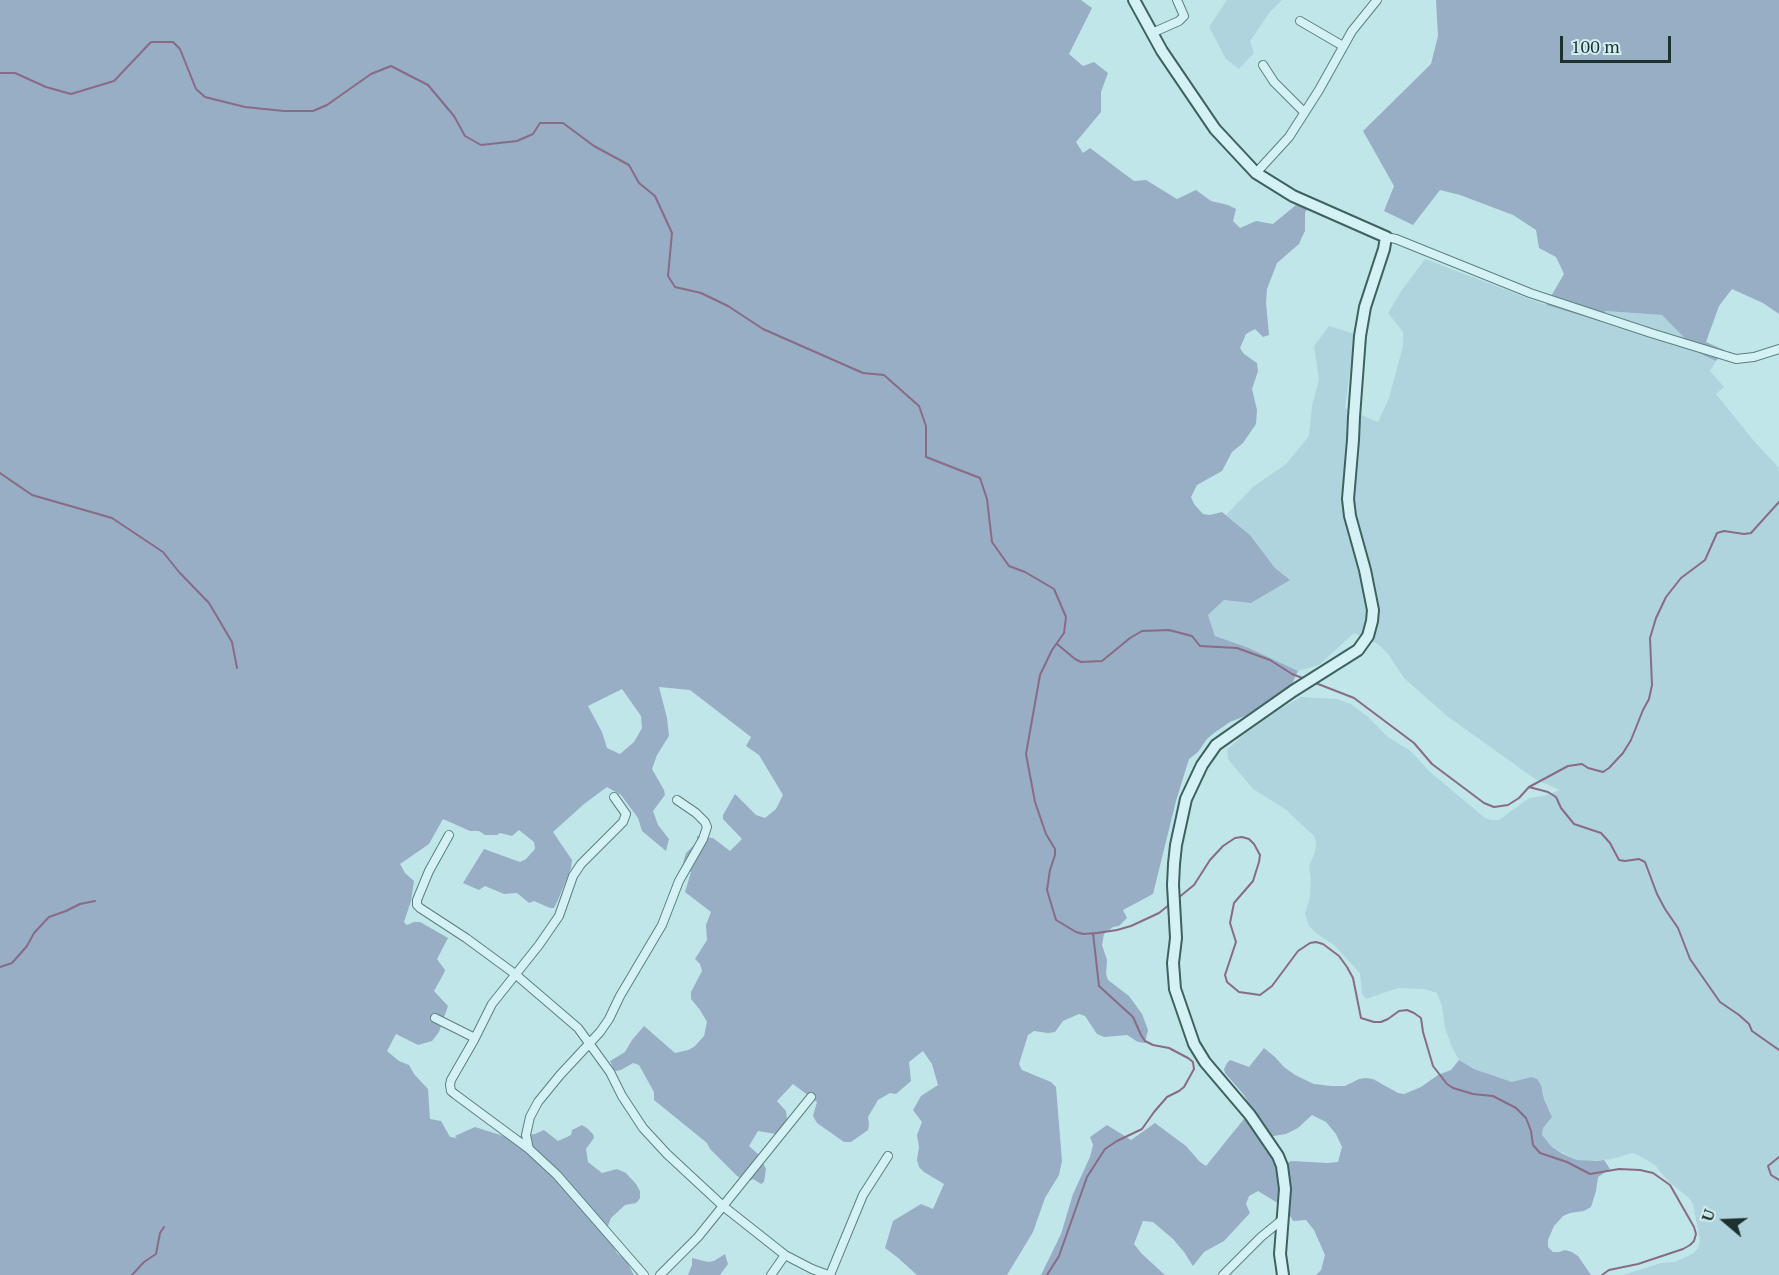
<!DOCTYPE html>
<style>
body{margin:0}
#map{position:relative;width:1779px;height:1275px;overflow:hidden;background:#c1e6e9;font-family:"PT Serif",serif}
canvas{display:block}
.north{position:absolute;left:1695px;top:1191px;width:60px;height:60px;-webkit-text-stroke:4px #d0eef1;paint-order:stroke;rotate:289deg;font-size:16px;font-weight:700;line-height:24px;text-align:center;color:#1d322f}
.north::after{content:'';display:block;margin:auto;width:21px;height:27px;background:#1d322f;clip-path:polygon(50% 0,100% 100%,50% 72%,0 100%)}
.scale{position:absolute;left:1560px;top:36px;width:111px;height:27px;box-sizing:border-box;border:3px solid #1d322f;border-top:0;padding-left:8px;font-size:18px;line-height:21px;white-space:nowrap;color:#1d322f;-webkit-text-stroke:4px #d0eef1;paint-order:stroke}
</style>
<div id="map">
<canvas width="1779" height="1275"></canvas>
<div class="north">U</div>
<div class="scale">100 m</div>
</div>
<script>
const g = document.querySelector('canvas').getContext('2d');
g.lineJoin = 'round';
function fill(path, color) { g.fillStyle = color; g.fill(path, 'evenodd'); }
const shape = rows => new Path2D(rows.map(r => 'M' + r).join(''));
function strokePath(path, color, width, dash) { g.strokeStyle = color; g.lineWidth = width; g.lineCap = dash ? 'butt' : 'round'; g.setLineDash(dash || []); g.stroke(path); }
fill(shape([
 [1227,0,1282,0,1270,12,1250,41,1254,53,1239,69,1226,59,1209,27],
 [1425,259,1546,305,1599,321,1604,311,1662,315,1699,353,1716,361,1710,371,1724,387,1716,394,1754,441,1779,468,1779,1275,1623,1275,1661,1263,1675,1262,1694,1253,1698,1248,1700,1241,1693,1204,1689,1198,1668,1181,1655,1165,1638,1155,1632,1153,1612,1159,1590,1161,1577,1160,1552,1147,1542,1135,1543,1128,1552,1117,1544,1098,1543,1091,1531,1077,1512,1082,1474,1069,1459,1060,1452,1047,1445,1028,1442,1006,1437,993,1424,989,1398,988,1366,999,1362,994,1360,973,1334,945,1316,933,1309,926,1305,914,1310,897,1311,881,1309,866,1315,852,1316,842,1314,836,1285,809,1253,789,1228,759,1227,750,1241,737,1277,711,1301,697,1337,699,1351,704,1368,717,1388,737,1411,751,1429,771,1485,818,1491,820,1499,820,1529,798,1543,796,1560,790,1535,779,1447,716,1404,678,1388,654,1378,644,1354,633,1319,665,1298,671,1249,648,1215,636,1208,615,1224,600,1251,603,1289,580,1275,568,1250,535,1226,515,1253,487,1286,464,1309,436,1312,406,1319,379,1314,346,1329,326,1355,334,1345,408,1378,422,1389,398,1403,346,1403,332,1388,313,1402,290]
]), '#b0d4de');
fill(shape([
 [0,0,1081,0,1092,8,1069,54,1083,66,1094,62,1108,73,1101,92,1101,112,1076,142,1083,153,1090,148,1134,181,1146,180,1177,199,1196,190,1211,201,1228,205,1236,209,1233,221,1240,228,1256,221,1273,224,1296,205,1307,209,1305,213,1305,231,1302,237,1299,244,1277,263,1267,289,1266,303,1269,335,1263,337,1255,329,1246,334,1240,348,1244,354,1257,363,1258,371,1252,389,1257,410,1256,424,1243,443,1232,452,1222,471,1197,485,1191,497,1194,504,1203,514,1210,515,1222,512,1250,535,1275,568,1290,580,1251,603,1224,600,1208,615,1215,636,1249,648,1298,671,1292,684,1245,716,1230,722,1214,733,1207,739,1198,752,1189,759,1176,801,1153,894,1123,910,1127,918,1119,926,1113,927,1104,934,1102,945,1107,960,1106,974,1108,980,1129,996,1142,1014,1148,1030,1145,1043,1138,1042,1127,1035,1104,1037,1097,1034,1085,1016,1079,1014,1063,1021,1055,1032,1048,1033,1034,1031,1028,1035,1019,1064,1022,1070,1051,1082,1056,1087,1062,1161,1059,1175,1045,1198,1033,1232,1007,1275,917,1275,897,1257,885,1248,893,1221,921,1204,933,1209,944,1184,924,1172,919,1167,917,1160,919,1147,917,1135,922,1122,913,1110,921,1096,938,1085,932,1064,923,1051,909,1062,911,1081,896,1094,890,1093,878,1100,868,1117,869,1124,868,1130,851,1142,844,1142,817,1123,813,1116,817,1102,793,1084,777,1101,786,1111,787,1120,776,1134,758,1131,749,1146,759,1155,766,1169,764,1182,761,1184,753,1179,747,1182,737,1176,710,1149,707,1143,654,1100,654,1092,639,1065,633,1063,621,1070,615,1071,613,1068,610,1061,625,1052,632,1040,644,1026,675,1053,688,1050,694,1047,704,1036,707,1022,700,1010,691,999,691,992,702,971,700,964,695,959,707,940,706,925,711,912,685,892,691,872,683,863,686,853,697,842,697,836,713,838,730,851,742,839,723,819,723,815,735,794,756,815,765,818,776,809,783,795,759,755,746,746,751,737,690,690,659,687,667,718,669,736,657,755,652,769,664,790,665,795,653,811,658,825,669,839,666,851,642,831,638,818,621,795,607,787,584,804,553,832,572,860,571,868,558,900,554,908,550,908,534,901,529,903,517,893,504,894,485,886,479,890,463,883,484,849,520,862,526,859,535,849,534,842,519,830,512,836,500,833,497,835,485,835,479,831,470,831,443,819,429,844,400,864,405,873,414,881,411,901,404,922,407,925,414,922,420,922,448,938,437,959,445,970,444,973,434,991,448,1006,439,1032,432,1041,418,1045,396,1034,387,1051,399,1061,409,1065,414,1074,428,1089,430,1119,441,1121,450,1137,457,1138,455,1136,475,1127,513,1139,524,1135,535,1134,544,1130,558,1141,571,1135,572,1130,582,1125,588,1129,593,1134,594,1138,586,1149,588,1162,602,1173,617,1169,626,1173,636,1184,640,1191,640,1198,638,1201,636,1203,625,1205,611,1218,605,1233,617,1253,627,1262,634,1275,0,1275],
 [622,689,641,716,642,728,634,742,620,754,607,748,602,732,588,706],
 [1436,0,1779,0,1779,314,1763,303,1732,289,1719,306,1706,342,1724,350,1716,361,1699,353,1662,315,1605,311,1599,321,1546,305,1564,274,1556,257,1539,248,1536,230,1513,215,1460,195,1440,190,1413,225,1384,211,1394,186,1363,131,1431,64,1438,36],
 [1264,1048,1275,1057,1284,1067,1295,1075,1314,1084,1331,1086,1345,1086,1359,1079,1366,1078,1373,1079,1398,1093,1404,1094,1421,1087,1438,1075,1451,1070,1459,1060,1474,1069,1512,1082,1531,1077,1537,1079,1541,1085,1544,1099,1552,1117,1543,1128,1542,1135,1552,1147,1563,1154,1577,1160,1597,1161,1604,1160,1610,1169,1598,1177,1596,1191,1591,1207,1584,1211,1570,1213,1563,1216,1554,1226,1548,1240,1548,1247,1553,1252,1559,1252,1565,1250,1572,1252,1578,1256,1591,1275,1316,1275,1321,1270,1325,1255,1314,1230,1306,1220,1293,1221,1286,1208,1258,1191,1249,1196,1246,1204,1250,1213,1224,1241,1204,1252,1193,1266,1184,1252,1173,1239,1153,1222,1143,1221,1134,1244,1142,1254,1165,1275,1041,1275,1061,1234,1073,1194,1090,1157,1093,1145,1090,1137,1107,1125,1131,1140,1155,1123,1186,1146,1200,1162,1206,1166,1252,1109,1244,1095,1225,1073,1224,1069,1227,1063,1230,1060,1249,1067],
 [1312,1115,1326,1122,1336,1134,1342,1147,1338,1162,1327,1163,1292,1161,1278,1165,1261,1138,1286,1134,1298,1128],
 [725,1254,728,1264,720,1275,688,1275,692,1265,692,1258,708,1262,714,1261]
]), '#97aec5');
strokePath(shape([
 [0,73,15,73,46,87,71,94,114,81,151,42,173,42,180,49,196,89,205,97,245,107,284,111,313,111,327,105,371,74,391,66,428,85,454,116,465,136,481,145,517,141,533,134,540,123,563,123,594,146,629,165,639,183,655,196,672,233,668,276,675,287,701,293,728,306,763,329,863,373,884,375,919,406,926,426,926,457,980,478,987,499,992,542,1009,566,1025,572,1054,589,1066,617,1064,633,1052,650,1040,675,1026,754,1035,802,1046,834,1055,849,1055,855,1050,870,1047,890,1056,920,1076,932,1083,934,1097,933,1117,930,1131,926,1159,913,1169,905],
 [0,473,32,495,112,518,163,552,179,572,209,603,232,642,237,668],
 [1057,644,1075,659,1081,662,1102,661,1130,638,1142,631,1169,630,1192,636,1200,646,1237,648,1270,660,1292,674,1305,679],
 [1313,682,1354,698,1414,743,1432,764,1484,803,1494,807,1508,805,1519,798,1529,787,1568,766,1582,764,1588,768,1603,772,1609,768,1623,753,1631,740,1643,710,1649,699,1652,685,1650,638,1656,618,1666,597,1681,578,1705,560,1717,533,1724,531,1744,534,1751,533,1779,502],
 [1529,787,1548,792,1556,797,1561,808,1574,824,1601,833,1610,843,1619,860,1625,861,1639,859,1645,862,1657,894,1665,909,1678,928,1690,959,1720,1002,1739,1015,1749,1024,1752,1031,1779,1050],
 [1178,898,1194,885,1210,860,1223,846,1235,838,1242,837,1249,839,1254,844,1260,855,1259,862,1253,881,1234,903,1230,923,1236,942,1225,975,1227,982,1239,992,1260,995,1272,986,1298,951,1310,943,1316,942,1323,944,1339,956,1347,967,1353,978,1361,1018,1374,1022,1381,1022,1388,1019,1399,1011,1407,1010,1414,1013,1421,1018,1423,1032,1433,1066,1447,1084,1453,1088,1473,1094,1493,1096,1516,1108,1526,1118,1531,1131,1533,1145,1540,1153,1567,1162,1590,1174,1619,1169,1640,1170,1653,1173,1670,1185,1694,1227,1696,1234,1694,1241,1690,1245,1683,1249,1638,1264,1609,1270,1602,1275],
 [0,967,12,963,27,946,34,933,49,917,66,911,80,904,95,901],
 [1779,1157,1768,1166,1771,1175,1779,1180],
 [132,1275,144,1262,156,1254,160,1233,164,1227],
 [1047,1275,1059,1256,1087,1177,1105,1149,1117,1141,1142,1129,1154,1112,1167,1097,1179,1091,1184,1087,1194,1069,1193,1062,1188,1058,1169,1048,1153,1045,1145,1041,1141,1035,1133,1017,1099,986,1093,933]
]), '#886c85', 2);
const street = shape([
 [1300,21,1343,46],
 [1152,33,1179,21,1184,16,1177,0],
 [1263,65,1274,82,1304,112],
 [1256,173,1289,137,1319,90,1352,31,1377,0],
 [1386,237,1396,239,1530,293,1651,333,1736,359,1754,357,1779,349],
 [449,835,429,871,417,900,417,905,420,908,466,938,515,974,578,1028,610,1072,622,1096,643,1128,667,1154,723,1206,785,1255,812,1269,828,1275],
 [435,1018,475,1038],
 [529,1149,456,1095,451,1091,450,1085,451,1080,474,1040,492,1004,539,945,559,916,573,876,581,864,623,822,626,814,614,797],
 [644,1275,557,1175,529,1149,526,1135,530,1117,538,1102,560,1075,600,1032,609,1019,620,996,662,925,679,881,703,839,707,827,705,822,696,813,677,800],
 [660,1275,698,1237,811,1097],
 [771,1275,785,1255],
 [830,1275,863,1195,888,1156],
 [1223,1275,1261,1237,1283,1219]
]);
const secondary = shape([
 [1134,0,1162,51,1215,129,1256,173,1293,196,1386,237,1384,249,1365,307,1360,336,1354,417,1353,440,1348,499,1350,516,1365,570,1373,610,1372,621,1368,636,1358,650,1293,691,1216,745,1202,765,1186,799,1176,845,1174,864,1173,885,1176,938,1173,963,1175,989,1194,1044,1205,1062,1250,1115,1278,1156,1282,1166,1285,1189,1280,1254,1283,1275]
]);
strokePath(street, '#5b817d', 10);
strokePath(secondary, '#3e625e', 14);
strokePath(street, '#d4f2f5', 8);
strokePath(secondary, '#d4f2f5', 10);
</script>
